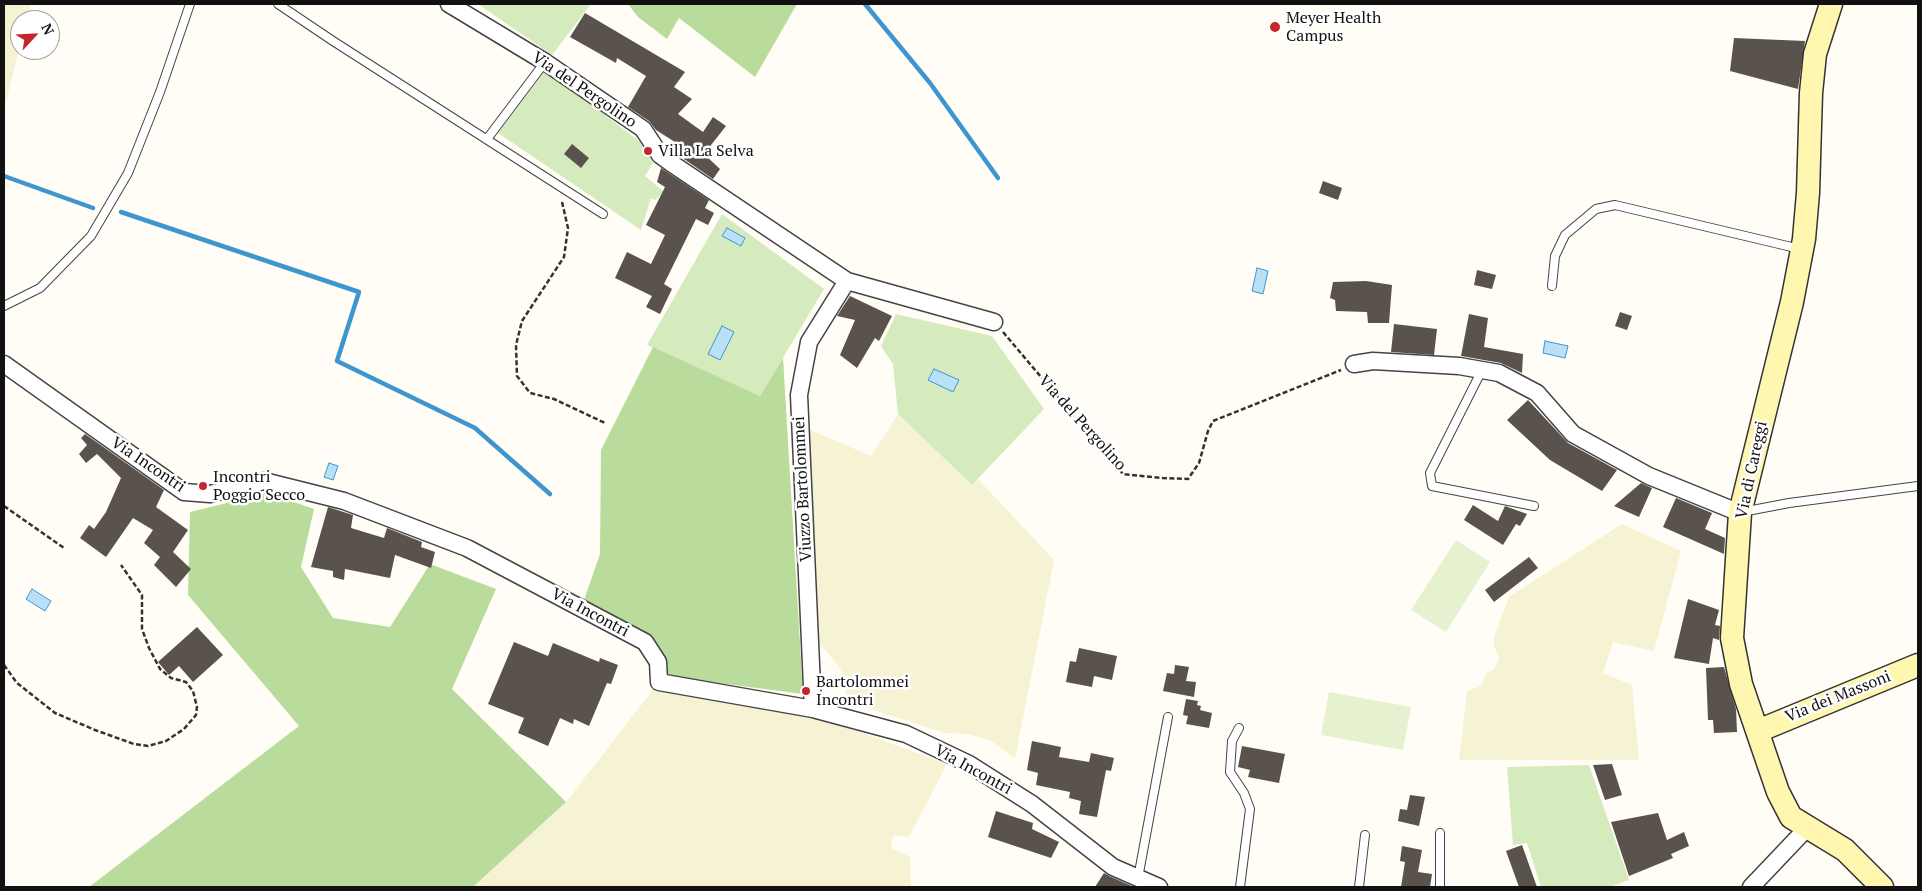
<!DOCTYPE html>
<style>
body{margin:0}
#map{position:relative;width:1922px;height:891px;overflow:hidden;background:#fffdf5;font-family:"PT Serif",serif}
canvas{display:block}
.frame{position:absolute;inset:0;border:5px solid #111;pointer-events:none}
.north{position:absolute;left:10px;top:10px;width:50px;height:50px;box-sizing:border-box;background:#fff;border:1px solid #a0a0a0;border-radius:50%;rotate:65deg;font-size:14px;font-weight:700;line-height:20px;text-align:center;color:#111}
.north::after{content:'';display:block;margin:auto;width:18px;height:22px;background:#c4262e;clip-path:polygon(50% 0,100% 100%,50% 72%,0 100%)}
</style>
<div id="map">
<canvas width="1922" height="891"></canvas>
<div class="frame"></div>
<div class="north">N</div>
</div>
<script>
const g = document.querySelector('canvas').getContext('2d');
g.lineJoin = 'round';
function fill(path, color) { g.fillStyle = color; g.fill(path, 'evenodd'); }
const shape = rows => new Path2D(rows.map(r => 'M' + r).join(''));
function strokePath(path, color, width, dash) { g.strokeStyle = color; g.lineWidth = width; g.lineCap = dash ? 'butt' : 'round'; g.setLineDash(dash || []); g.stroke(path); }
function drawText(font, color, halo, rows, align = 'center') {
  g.font = font + ' "PT Serif",serif'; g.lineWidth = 5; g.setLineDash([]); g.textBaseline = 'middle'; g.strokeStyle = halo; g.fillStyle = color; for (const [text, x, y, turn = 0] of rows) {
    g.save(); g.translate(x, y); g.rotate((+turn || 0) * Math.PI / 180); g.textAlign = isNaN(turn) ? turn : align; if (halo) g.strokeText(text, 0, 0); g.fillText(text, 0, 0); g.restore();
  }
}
fill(shape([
 [4,4,31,4,27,20,20,20,20,46,4,110],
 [898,414,972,485,978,479,1054,560,1015,759,990,740,967,734,945,733,846,701,846,683,840,668,820,644,808,429,871,456],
 [1622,524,1681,551,1654,651,1613,642,1603,673,1632,685,1639,760,1459,760,1467,691,1481,686,1486,673,1494,670,1499,658,1494,646,1494,637,1509,597],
 [659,682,843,726,947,764,909,837,893,835,891,848,910,857,911,887,473,887,566,802]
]), '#f6f3d4');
fill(shape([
 [478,4,591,4,552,55],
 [546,69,639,141,653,163,645,176,664,192,655,200,651,198,641,230,498,133],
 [722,214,824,289,760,396,647,345],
 [896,314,992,336,1044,409,972,485,898,414,893,364,881,346],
 [1589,765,1629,880,1610,887,1541,887,1527,843,1513,845,1507,767]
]), '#d5ebbd');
fill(shape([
 [628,4,797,4,755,77,679,18,667,39,638,17],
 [653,347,760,396,783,358,803,694,665,676,661,656,583,603,600,554,601,450],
 [268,493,314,509,301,567,333,618,390,627,430,564,496,589,452,689,566,802,473,887,89,887,299,726,188,595,190,512]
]), '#b9dc9c');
fill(shape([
 [1456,540,1490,562,1446,632,1411,610],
 [1329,692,1411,707,1403,750,1321,735]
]), '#e6f2cf');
const water = shape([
 [727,228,745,238,741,246,722,236,727,228],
 [1257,268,1268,271,1263,294,1252,291,1257,268],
 [722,326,734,332,720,360,708,354,722,326],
 [1545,341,1568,346,1565,358,1543,353,1545,341],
 [934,369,959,380,953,392,928,380,934,369],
 [329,463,338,466,333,480,324,477,329,463],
 [32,589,51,601,45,611,26,599,32,589]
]);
fill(water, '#b9e0f7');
strokePath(water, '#3f96cf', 1);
strokePath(shape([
 [865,4,930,83,998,178],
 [4,176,93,208],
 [121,212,359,292,337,361,475,428,550,494]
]), '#3f96cf', 4.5);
fill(shape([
 [585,13,685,72,674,87,692,99,678,114,703,132,713,117,726,126,704,154,720,169,713,179,684,159,689,151,656,130,649,121,628,107,646,76,617,58,616,63,570,37],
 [1734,38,1805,41,1798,89,1730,71],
 [572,144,589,158,581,168,564,154],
 [661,168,709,200,705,208,714,213,708,225,696,219,664,284,672,289,660,314,646,307,652,296,615,278,627,252,651,264,665,235,646,225,665,187,657,182],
 [1323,181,1342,188,1338,200,1319,193],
 [1477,270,1496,275,1492,289,1474,285],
 [1366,281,1392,285,1389,323,1368,323,1367,312,1336,311,1335,300,1330,298,1333,282],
 [850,296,892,316,879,341,875,338,857,368,840,355,855,320,837,316],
 [1620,312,1632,316,1627,330,1615,326],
 [1469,314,1488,318,1484,347,1523,354,1522,373,1501,363,1461,356],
 [1394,324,1437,329,1434,355,1391,352],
 [1528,400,1568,443,1617,470,1602,491,1550,460,1507,420],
 [85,434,164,490,156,507,188,530,173,552,191,569,176,587,154,565,160,557,144,543,153,530,133,518,106,557,80,538,89,525,94,529,106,512,121,478,97,454,86,463,79,454,87,445,81,438],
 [1641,483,1652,488,1639,517,1614,506],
 [1676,498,1712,513,1705,529,1725,538,1724,554,1663,527],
 [1473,505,1498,521,1505,506,1527,514,1520,526,1516,524,1503,545,1464,520],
 [328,507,353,515,351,528,384,538,387,528,422,542,421,547,435,552,431,568,395,555,390,578,345,569,344,580,333,577,333,571,311,567],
 [1529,557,1538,568,1494,602,1485,590],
 [1688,599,1719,610,1715,625,1720,626,1719,640,1713,638,1709,664,1674,658],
 [197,627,223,655,193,682,179,666,169,675,158,662],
 [514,642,548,656,553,643,599,662,600,658,618,665,611,684,607,683,589,726,574,719,573,724,560,718,548,746,518,733,524,718,488,704],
 [1079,648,1117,656,1112,680,1094,676,1092,687,1066,682,1070,661,1076,662],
 [1175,665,1189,667,1186,681,1196,682,1194,697,1163,691,1167,673,1174,674],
 [1724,667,1736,709,1737,732,1714,733,1713,720,1708,720,1706,668],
 [1186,699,1198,701,1197,705,1201,706,1200,710,1212,713,1209,728,1186,724,1188,716,1183,715],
 [1032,741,1061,747,1059,757,1089,762,1091,753,1114,758,1111,771,1106,770,1097,817,1079,814,1081,801,1069,798,1070,792,1036,785,1038,773,1027,770],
 [1242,746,1285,754,1279,783,1248,777,1250,770,1238,767],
 [1612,764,1622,795,1605,800,1593,765],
 [1410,795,1425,797,1419,826,1398,821,1400,809,1407,810],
 [996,811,1033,823,1032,829,1059,842,1051,858,988,837],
 [1658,813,1667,840,1684,832,1689,846,1671,854,1673,858,1629,876,1611,822],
 [1522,845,1537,887,1519,887,1506,851],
 [1402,846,1422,850,1418,872,1432,874,1430,887,1401,887,1405,862,1400,861],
 [1104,873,1109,876,1134,887,1095,887]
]), '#5a524d');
const lane = shape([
 [278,4,333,41,603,214],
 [487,139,545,62],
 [1552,286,1555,256,1565,235,1596,209,1615,205,1800,249],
 [4,306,40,288,91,236,128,173,160,92,190,4],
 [1482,370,1430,473,1432,486,1534,506],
 [1742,512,1789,503,1918,486],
 [1239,728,1232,741,1230,772,1244,793,1250,809,1240,887],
 [1138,878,1168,717],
 [1359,887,1365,835],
 [1440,887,1440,833]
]);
const street = shape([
 [449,4,545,62,643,129,660,155,671,163,847,281,994,322],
 [4,364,184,492,210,494,264,481,344,501,467,548,645,642,658,662,659,682,813,709,906,734,969,764,1032,804,1113,867,1159,887],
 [1354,364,1373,361,1459,366,1499,373,1537,393,1573,434,1649,476,1740,513],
 [813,709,799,395,809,342,847,281],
 [1751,887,1808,827]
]);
const secondary = shape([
 [1831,4,1815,54,1811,93,1808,193,1804,239,1792,302,1740,513,1732,638,1741,684,1778,792,1791,817,1845,850,1882,887],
 [1758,731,1918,665]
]);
strokePath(lane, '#444', 10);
strokePath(street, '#444', 19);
strokePath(secondary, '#333', 25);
strokePath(shape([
 [562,202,568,228,564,257,522,321,516,345,517,376,530,393,554,399,605,423],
 [1003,332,1123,474,1163,478,1188,479,1199,463,1208,431,1213,421,1341,370],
 [4,506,64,548],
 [4,665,17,683,55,713,95,730,134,744,148,746,166,741,184,729,196,715,197,707,193,691,186,682,171,678,160,669,149,648,142,629,142,595,121,565]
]), '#333', 2.5, [5, 2.5]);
strokePath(lane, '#fff', 8);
strokePath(street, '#fff', 16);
strokePath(secondary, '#fff6b0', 22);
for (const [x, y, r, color] of [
 [1275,27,6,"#c4262e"],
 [648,151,5,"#c4262e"],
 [203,486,5,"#c4262e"],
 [806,691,5,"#c4262e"]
]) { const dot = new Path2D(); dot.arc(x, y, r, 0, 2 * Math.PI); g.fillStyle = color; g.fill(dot); strokePath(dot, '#fff', 2); }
drawText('16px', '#111', '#fff', [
 ["Meyer Health",1286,18],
 ["Campus",1286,36],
 ["Villa La Selva",658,151],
 ["Incontri",213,477],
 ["Poggio Secco",213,495],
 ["Bartolommei",816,682],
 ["Incontri",816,700]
], 'left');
drawText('16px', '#111', '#fff', [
 ["Via del Pergolino",584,90,34],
 ["Via del Pergolino",1082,423,48],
 ["Via Incontri",148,465,34],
 ["Via di Careggi",1752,470,-78],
 ["Viuzzo Bartolommei",803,489,-93],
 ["Via Incontri",590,613,28],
 ["Via dei Massoni",1838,697,-22],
 ["Via Incontri",973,770,29]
]);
</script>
